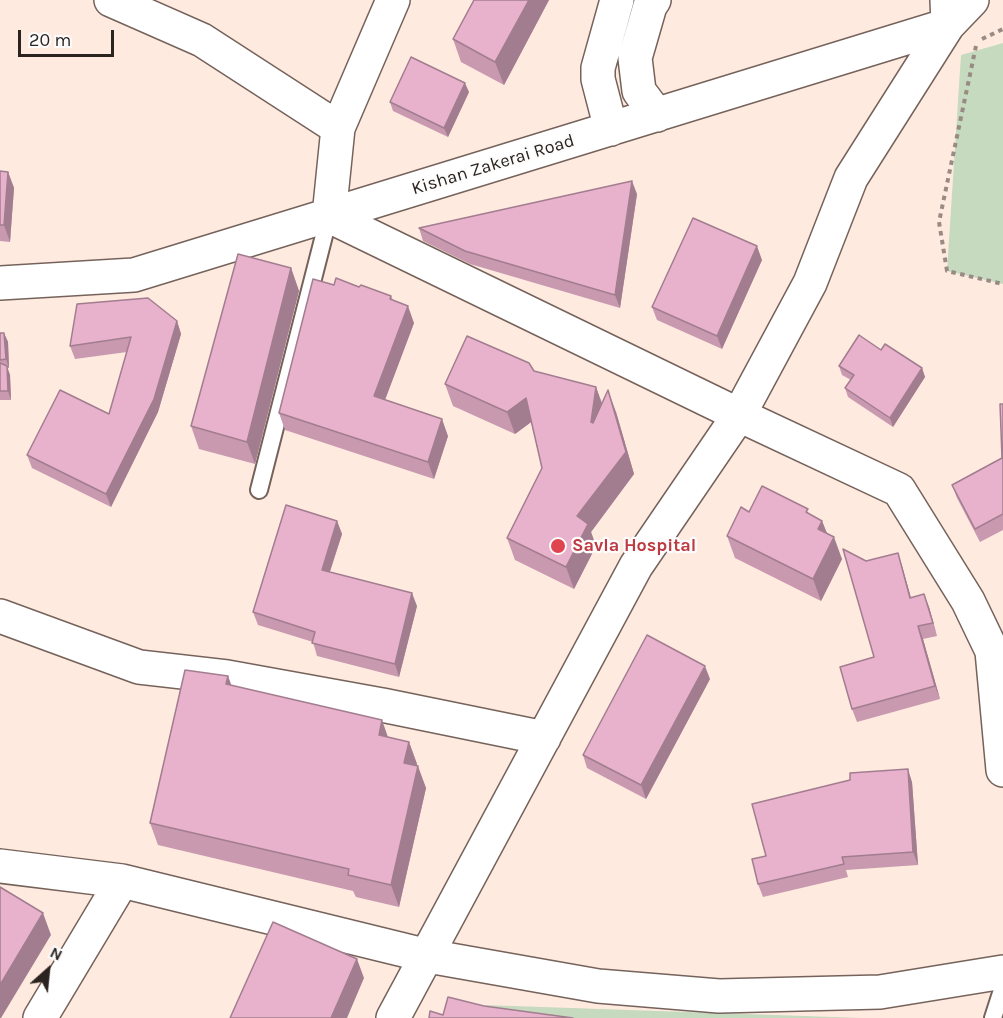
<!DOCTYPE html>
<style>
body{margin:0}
#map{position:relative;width:1003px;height:1018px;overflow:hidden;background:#ffeae0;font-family:Karla,sans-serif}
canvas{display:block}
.north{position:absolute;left:18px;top:940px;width:60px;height:60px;-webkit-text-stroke:4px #fcfcfc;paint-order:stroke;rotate:27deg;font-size:16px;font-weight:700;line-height:24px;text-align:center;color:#2b231f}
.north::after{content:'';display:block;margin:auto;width:21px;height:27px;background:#2b231f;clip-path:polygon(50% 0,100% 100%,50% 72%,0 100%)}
.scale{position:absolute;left:18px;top:30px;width:96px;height:27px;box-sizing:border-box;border:3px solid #2b231f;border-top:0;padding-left:8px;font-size:18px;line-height:21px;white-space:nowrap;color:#2b231f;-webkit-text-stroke:4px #fcfcfc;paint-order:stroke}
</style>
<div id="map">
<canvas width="1003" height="1018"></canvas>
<div class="north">N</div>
<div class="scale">20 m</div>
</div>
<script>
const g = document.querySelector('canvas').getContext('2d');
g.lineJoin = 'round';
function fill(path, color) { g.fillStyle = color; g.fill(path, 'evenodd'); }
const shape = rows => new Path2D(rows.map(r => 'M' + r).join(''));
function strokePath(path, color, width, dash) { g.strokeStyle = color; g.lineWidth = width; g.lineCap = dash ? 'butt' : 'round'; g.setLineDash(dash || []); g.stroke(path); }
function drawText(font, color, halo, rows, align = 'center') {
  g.font = font + ' Karla,sans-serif'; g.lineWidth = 4.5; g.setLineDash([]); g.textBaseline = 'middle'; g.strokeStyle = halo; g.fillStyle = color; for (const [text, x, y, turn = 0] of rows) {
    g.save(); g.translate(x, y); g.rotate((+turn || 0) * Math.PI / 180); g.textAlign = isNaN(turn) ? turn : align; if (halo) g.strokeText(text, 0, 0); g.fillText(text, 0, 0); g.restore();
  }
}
fill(shape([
 [1003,43,1003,284,947,271,961,55],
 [484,1005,862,1018,477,1018]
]), '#c5dabf');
const service = shape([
 [259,490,329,216],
 [993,1018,1003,987]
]);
const minor = shape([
 [111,0,202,40,338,128,329,216],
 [654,0,650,6,635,58,639,91,657,115],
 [338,128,393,0],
 [611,129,598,79,598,68,617,0],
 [329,216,739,415,899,490,968,601,992,651,1003,770],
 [0,283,134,275,948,25,972,0],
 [0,616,139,667,227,677,382,705,544,738],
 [0,866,122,881,428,956,598,986,719,996,880,992,1003,972],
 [40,1018,122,881],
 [393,1018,636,566,739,415,810,283,851,178,948,25,947,0]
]);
strokePath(service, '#75635b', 20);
strokePath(minor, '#75635b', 36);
strokePath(shape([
 [982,39,1003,29],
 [976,46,939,222,947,271,1003,284]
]), '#998a83', 4, [4.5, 4.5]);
strokePath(service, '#fff', 16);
strokePath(minor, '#fff', 33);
fill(shape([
 [474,0,549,0,504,85,461,62,453,39],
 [469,92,448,137,393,111,390,102],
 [0,171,8,172,14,188,10,242,0,241],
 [637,194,620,308,470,264,423,241,419,228],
 [762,260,722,349,657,320,652,307],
 [291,268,299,291,255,464,199,449,191,426],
 [334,285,359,287,391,296,393,300,414,323,385,400,448,436,434,479,285,430,279,413],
 [177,321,181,334,158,412,111,507,32,468,27,455,109,414,127,352,75,359,70,346],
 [0,333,4,333,8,342,9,368,7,368,10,375,11,400,0,400],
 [881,350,922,368,925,377,893,427,848,397,845,388,851,380,842,375,839,366],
 [534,371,596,387,602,403,616,412,634,474,591,532,596,546,574,589,515,560,507,538,542,468,531,422,515,434,453,406,445,384],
 [1003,404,1003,530,980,542,957,498,952,485,1002,458],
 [749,512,810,514,822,521,827,534,842,559,821,601,735,558,727,536],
 [337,521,342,534,330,572,417,606,399,677,317,656,313,642,258,625,253,612],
 [866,561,902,566,911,598,929,607,937,636,923,639,940,699,857,722,852,709,874,657],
 [228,676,231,685,388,737,409,742,417,764,417,766,426,788,399,907,356,897,353,891,158,845,150,823],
 [710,679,646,799,587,768,583,755],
 [912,782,918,865,846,870,848,877,763,897,758,884,766,856]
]), '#c899af');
fill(shape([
 [529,0,549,0,504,85,495,62],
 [465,83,469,92,448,137,444,128],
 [8,172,14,188,10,242,4,225],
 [632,181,637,194,620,308,615,295],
 [757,246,762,260,722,349,717,336],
 [291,268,299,291,255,464,247,442],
 [408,306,414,323,380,413,374,396],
 [177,321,181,334,158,412,111,507,106,494],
 [4,333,8,342,9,368,6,359],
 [7,366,10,375,11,400,8,391],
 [922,368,925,377,893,427,890,418],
 [596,387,604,410,599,444,591,422],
 [608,390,616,412,634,474,591,532,596,546,574,589,566,567],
 [526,398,534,420,515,434,507,412],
 [442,419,448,436,434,479,428,462],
 [337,521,342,534,326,583,322,570],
 [822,521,831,543,818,529],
 [834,537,842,559,821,601,813,579],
 [898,553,902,566,915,612,910,598],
 [412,593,417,606,399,677,395,664],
 [924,594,929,607,937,636,933,623],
 [918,626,923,639,940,699,935,686],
 [705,666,710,679,646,799,641,785],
 [228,676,236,698,226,684],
 [382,720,390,743,379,735],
 [409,742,417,764,412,785,404,763],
 [418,766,426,788,399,907,391,885],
 [908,769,912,782,918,865,913,852],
 [43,913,51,935,1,1018,0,1018,0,985],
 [357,959,364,978,347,1018,331,1018]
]), '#a27d8f');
const building = shape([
 [474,0,529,0,495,62,453,39,474,0],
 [411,57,465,83,444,128,390,102,411,57],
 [0,171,8,172,4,225,0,225,0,171],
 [632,181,615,295,465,251,419,228,632,181],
 [693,218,757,246,717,336,652,307,693,218],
 [238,254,291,268,247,442,191,426,238,254],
 [336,278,359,287,361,285,391,296,390,299,408,306,374,396,442,419,428,462,279,413,313,279,334,285,336,278],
 [148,298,177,321,154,399,106,494,27,455,60,390,109,414,131,337,70,346,77,304,148,298],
 [0,333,4,333,6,359,0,360,0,333],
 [859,335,881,350,885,344,922,368,890,418,845,388,854,375,839,366,859,335],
 [467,336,529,363,534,371,596,387,591,422,593,423,608,390,626,452,577,516,588,524,566,567,507,538,542,468,526,398,507,412,445,384,467,336],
 [0,363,7,366,8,391,0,391,0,363],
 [1000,404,1003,404,1003,514,975,529,952,485,1002,458,1000,404],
 [762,486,808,509,806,512,822,521,818,529,834,537,813,579,727,536,741,507,749,512,762,486],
 [286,505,337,521,322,570,412,593,395,664,312,643,315,632,253,612,286,505],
 [843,549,866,561,898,553,910,598,924,594,933,623,918,626,935,686,852,709,840,667,874,657,843,549],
 [647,635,705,666,641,785,583,755,647,635],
 [185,670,228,676,226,684,382,720,379,735,409,742,404,763,418,766,391,885,348,875,349,869,150,823,185,670],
 [908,769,913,852,842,857,844,864,758,884,752,859,766,856,752,804,850,780,850,773,908,769],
 [0,887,43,913,0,985,0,887],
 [273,922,357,959,331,1018,230,1018,273,922],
 [448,997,484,1006,573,1018,429,1018,430,1011,443,1015,448,997]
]);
fill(building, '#e8b2cc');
strokePath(building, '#a27d8f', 1.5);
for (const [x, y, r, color] of [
 [558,546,8,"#e0444e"]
]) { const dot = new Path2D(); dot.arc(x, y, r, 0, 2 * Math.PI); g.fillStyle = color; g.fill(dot); strokePath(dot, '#fcfcfc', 2); }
drawText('18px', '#2b231f', '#fcfcfc', [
 ["Kishan Zakerai Road",493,165,-17]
]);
drawText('bold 18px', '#be3a42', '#fcfcfc', [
 ["Savla Hospital",572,546]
], 'left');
</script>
